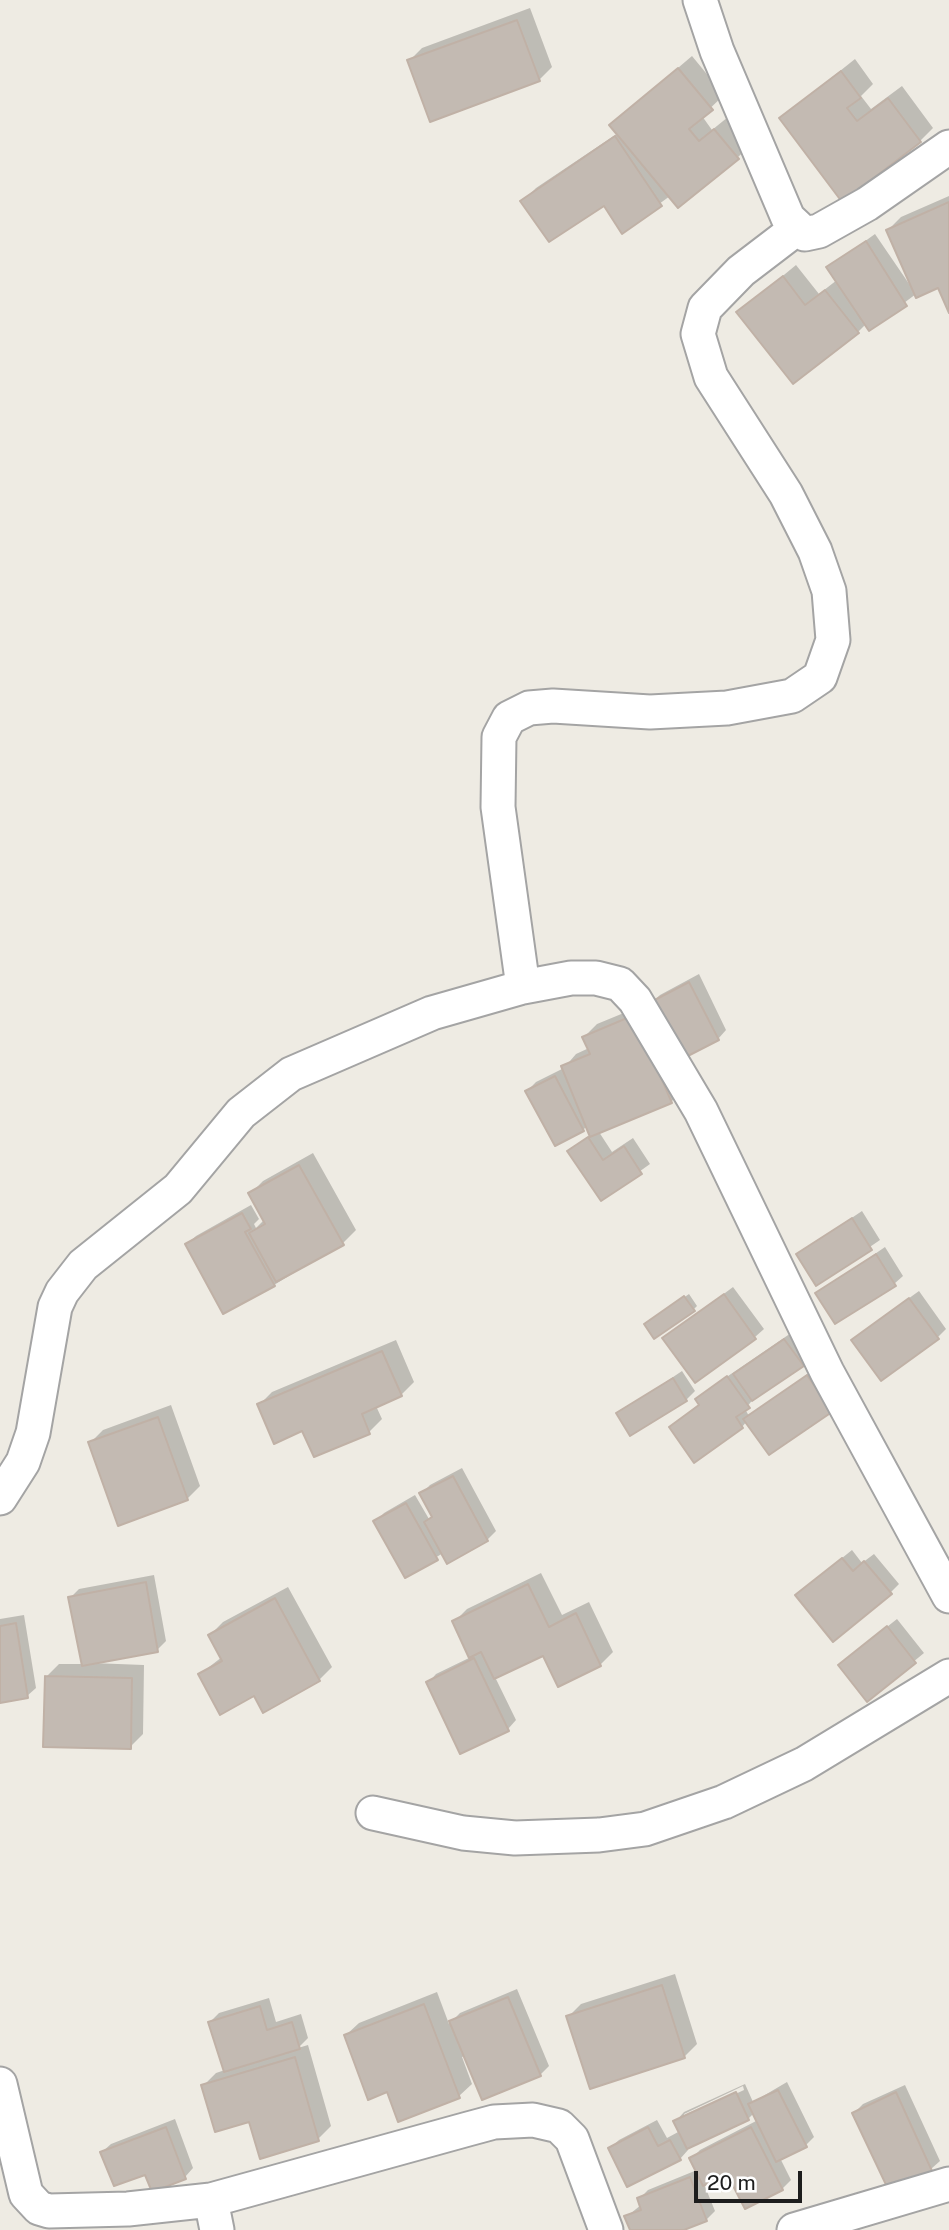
<!DOCTYPE html>
<style>
body{margin:0}
#map{position:relative;width:949px;height:2230px;overflow:hidden;background:#eeebe3;font-family:"Public Sans",sans-serif}
canvas{display:block}
.scale{position:absolute;left:694px;top:2171px;width:108px;height:32px;box-sizing:border-box;border:4px solid #1d1d1d;border-top:0;padding-left:9px;font-size:21px;line-height:24px;white-space:nowrap;color:#1d1d1d;-webkit-text-stroke:5px #fff;paint-order:stroke}
</style>
<div id="map">
<canvas width="949" height="2230"></canvas>
<div class="scale">20 m</div>
</div>
<script>
const g = document.querySelector('canvas').getContext('2d');
g.lineJoin = 'round';
function fill(path, color) { g.fillStyle = color; g.fill(path, 'evenodd'); }
const shape = rows => new Path2D(rows.map(r => 'M' + r).join(''));
function strokePath(path, color, width, dash) { g.strokeStyle = color; g.lineWidth = width; g.lineCap = dash ? 'butt' : 'round'; g.setLineDash(dash || []); g.stroke(path); }
fill(shape([
 [530,8,552,67,539,80,409,61,422,48],
 [692,56,724,95,702,116,712,130,728,117,751,145,738,157,678,206,670,196,622,231,604,203,523,201,536,188,618,133,611,125],
 [855,59,873,84,861,96,871,109,902,86,933,128,920,141,781,118],
 [949,196,949,309,939,285,916,294,869,329,866,324,858,332,739,312,796,265,819,294,837,280,829,267,875,234,916,294,888,230,901,217],
 [699,974,726,1030,718,1039,649,1005,660,995],
 [648,1003,684,1089,671,1102,599,1132,612,1152,633,1138,650,1164,601,1199,569,1151,591,1134,587,1126,583,1130,527,1091,536,1082,564,1068,576,1054,589,1048,584,1037,597,1024],
 [313,1153,356,1230,343,1243,274,1285,187,1244,196,1236,251,1205,259,1219,254,1224,256,1228,264,1220,250,1194,263,1181],
 [862,1211,880,1240,817,1283,798,1254],
 [885,1247,903,1276,894,1284,818,1293],
 [733,1287,764,1329,755,1337,665,1338],
 [919,1291,946,1329,938,1337,862,1332],
 [689,1294,697,1306,693,1310,650,1321],
 [794,1331,811,1356,756,1396,745,1409,749,1416,816,1368,840,1401,747,1421,742,1427,671,1427,700,1403,697,1399,706,1391],
 [396,1340,414,1382,401,1395,376,1406,382,1419,369,1432,303,1429,259,1405,272,1392],
 [682,1371,695,1391,686,1400,618,1414],
 [171,1405,200,1486,187,1499,90,1443,103,1430],
 [462,1468,496,1531,487,1540,443,1553,406,1576,375,1522,384,1513,415,1495,429,1519,433,1515,421,1494,430,1485],
 [852,1550,862,1563,874,1554,899,1584,890,1593,806,1587],
 [541,1573,562,1615,589,1602,613,1652,600,1665,544,1653,495,1677,516,1720,508,1729,428,1683,436,1674,471,1657,454,1622,467,1609],
 [154,1575,166,1641,157,1650,92,1663,144,1665,143,1734,130,1747,46,1677,59,1664,83,1664,70,1598,79,1589],
 [288,1587,332,1667,319,1680,255,1694,200,1674,222,1657,210,1635,223,1622],
 [24,1615,36,1688,27,1696,0,1701,0,1619],
 [897,1619,924,1653,867,1700,849,1657],
 [675,1974,697,2044,684,2057,568,2017,581,2004],
 [517,1989,549,2066,540,2075,465,2056,462,2057,472,2084,459,2096,388,2090,346,2035,359,2023,437,1992,449,2024,460,2013],
 [269,1998,276,2022,301,2014,308,2038,298,2048,308,2045,331,2126,318,2139,250,2120,203,2086,216,2073,225,2070,210,2022,219,2013],
 [787,2082,814,2137,806,2145,780,2158,791,2180,782,2189,746,2207,728,2172,704,2184,715,2211,706,2220,679,2230,631,2230,626,2217,641,2205,639,2199,648,2190,697,2170,691,2159,700,2150,758,2120,754,2113,748,2119,687,2147,688,2150,680,2159,610,2148,619,2140,657,2120,667,2138,680,2131,676,2121,684,2112,745,2084,753,2102],
 [743,2086,744,2090,684,2118,684,2114],
 [905,2085,940,2161,931,2169,854,2113,863,2104],
 [175,2119,193,2168,185,2177,146,2172,102,2152,111,2144]
]), '#0003');
const building = shape([
 [517,20,540,81,430,122,407,60,517,20],
 [678,68,713,110,689,129,699,141,714,129,739,159,678,208,609,125,678,68],
 [841,71,861,98,847,108,857,121,888,98,921,142,842,202,779,118,841,71],
 [615,136,662,206,622,234,604,206,549,242,520,201,615,136],
 [949,202,949,313,938,288,916,298,886,230,949,202],
 [866,241,907,306,869,331,826,267,866,241],
 [783,276,805,305,825,290,859,333,793,384,736,312,783,276],
 [689,982,719,1040,678,1061,649,1003,689,982],
 [634,1015,672,1103,590,1137,561,1066,590,1054,582,1037,634,1015],
 [555,1076,584,1131,555,1146,525,1091,555,1076],
 [588,1137,603,1160,624,1146,642,1174,601,1201,567,1151,588,1137],
 [299,1165,344,1245,276,1282,249,1233,265,1224,248,1193,299,1165],
 [242,1213,251,1229,245,1232,275,1286,223,1314,185,1244,242,1213],
 [852,1218,872,1250,816,1286,796,1254,852,1218],
 [876,1254,896,1286,835,1324,815,1293,876,1254],
 [724,1294,756,1339,695,1383,662,1338,724,1294],
 [684,1296,695,1311,654,1339,644,1324,684,1296],
 [909,1298,939,1339,881,1381,851,1340,909,1298],
 [784,1339,804,1366,752,1401,733,1374,784,1339],
 [382,1351,402,1396,362,1414,370,1434,314,1457,302,1431,274,1444,257,1404,382,1351],
 [807,1375,832,1412,769,1455,743,1419,807,1375],
 [727,1376,750,1408,736,1417,743,1428,694,1463,669,1427,699,1405,695,1399,727,1376],
 [673,1378,687,1401,630,1436,616,1413,673,1378],
 [158,1417,188,1500,118,1526,88,1442,158,1417],
 [453,1476,488,1541,447,1564,424,1522,432,1517,419,1493,453,1476],
 [406,1503,438,1560,405,1578,373,1521,406,1503],
 [842,1558,853,1571,864,1561,892,1594,833,1642,795,1595,842,1558],
 [146,1582,158,1652,82,1666,68,1597,146,1582],
 [528,1584,549,1627,576,1613,601,1666,558,1687,543,1656,494,1679,481,1652,469,1658,452,1621,528,1584],
 [275,1598,320,1681,263,1713,254,1696,220,1715,198,1674,222,1661,208,1635,275,1598],
 [16,1623,28,1698,0,1703,0,1626,16,1623],
 [887,1626,916,1663,867,1702,838,1665,887,1626],
 [474,1658,509,1731,460,1754,426,1682,474,1658],
 [45,1676,132,1678,131,1749,43,1747,45,1676],
 [662,1985,685,2058,590,2089,566,2016,662,1985],
 [508,1997,541,2076,482,2100,449,2021,508,1997],
 [424,2004,460,2098,398,2122,387,2092,368,2100,344,2035,424,2004],
 [260,2006,267,2030,292,2022,300,2049,224,2072,208,2022,260,2006],
 [295,2057,319,2141,260,2159,249,2122,215,2132,201,2085,295,2057],
 [778,2090,807,2147,776,2162,748,2104,778,2090],
 [736,2092,749,2120,687,2149,673,2121,736,2092],
 [896,2092,932,2171,889,2191,852,2113,896,2092],
 [166,2127,186,2179,152,2192,145,2175,114,2186,100,2152,166,2127],
 [648,2127,658,2146,670,2140,681,2160,627,2187,608,2148,648,2127],
 [751,2127,783,2190,745,2209,727,2174,703,2186,689,2158,751,2127],
 [690,2177,707,2221,684,2230,630,2230,624,2216,641,2210,637,2198,690,2177]
]);
fill(building, '#c3bab2');
strokePath(building, '#c0b1a6', 2);
const street = shape([
 [700,0,717,51,788,218,805,234,819,231,867,204,949,147],
 [523,987,571,978,596,978,620,984,635,1000,701,1111,827,1372,949,1596],
 [0,1498,23,1462,33,1433,55,1307,62,1292,83,1265,178,1189,241,1113,291,1074,432,1013,523,987,498,807,499,737,509,718,529,708,553,706,650,712,727,708,792,696,820,677,833,640,829,591,815,551,786,494,711,377,698,334,705,308,741,271,796,229],
 [373,1813,463,1833,515,1838,599,1835,645,1829,724,1802,804,1764,949,1676],
 [0,2084,26,2194,39,2208,49,2211,128,2209,211,2200,468,2129,494,2122,533,2120,559,2126,572,2139,606,2230],
 [211,2200,217,2230],
 [794,2230,949,2184]
]);
strokePath(street, '#a4a4a4', 37);
strokePath(street, '#fff', 33);
</script>
